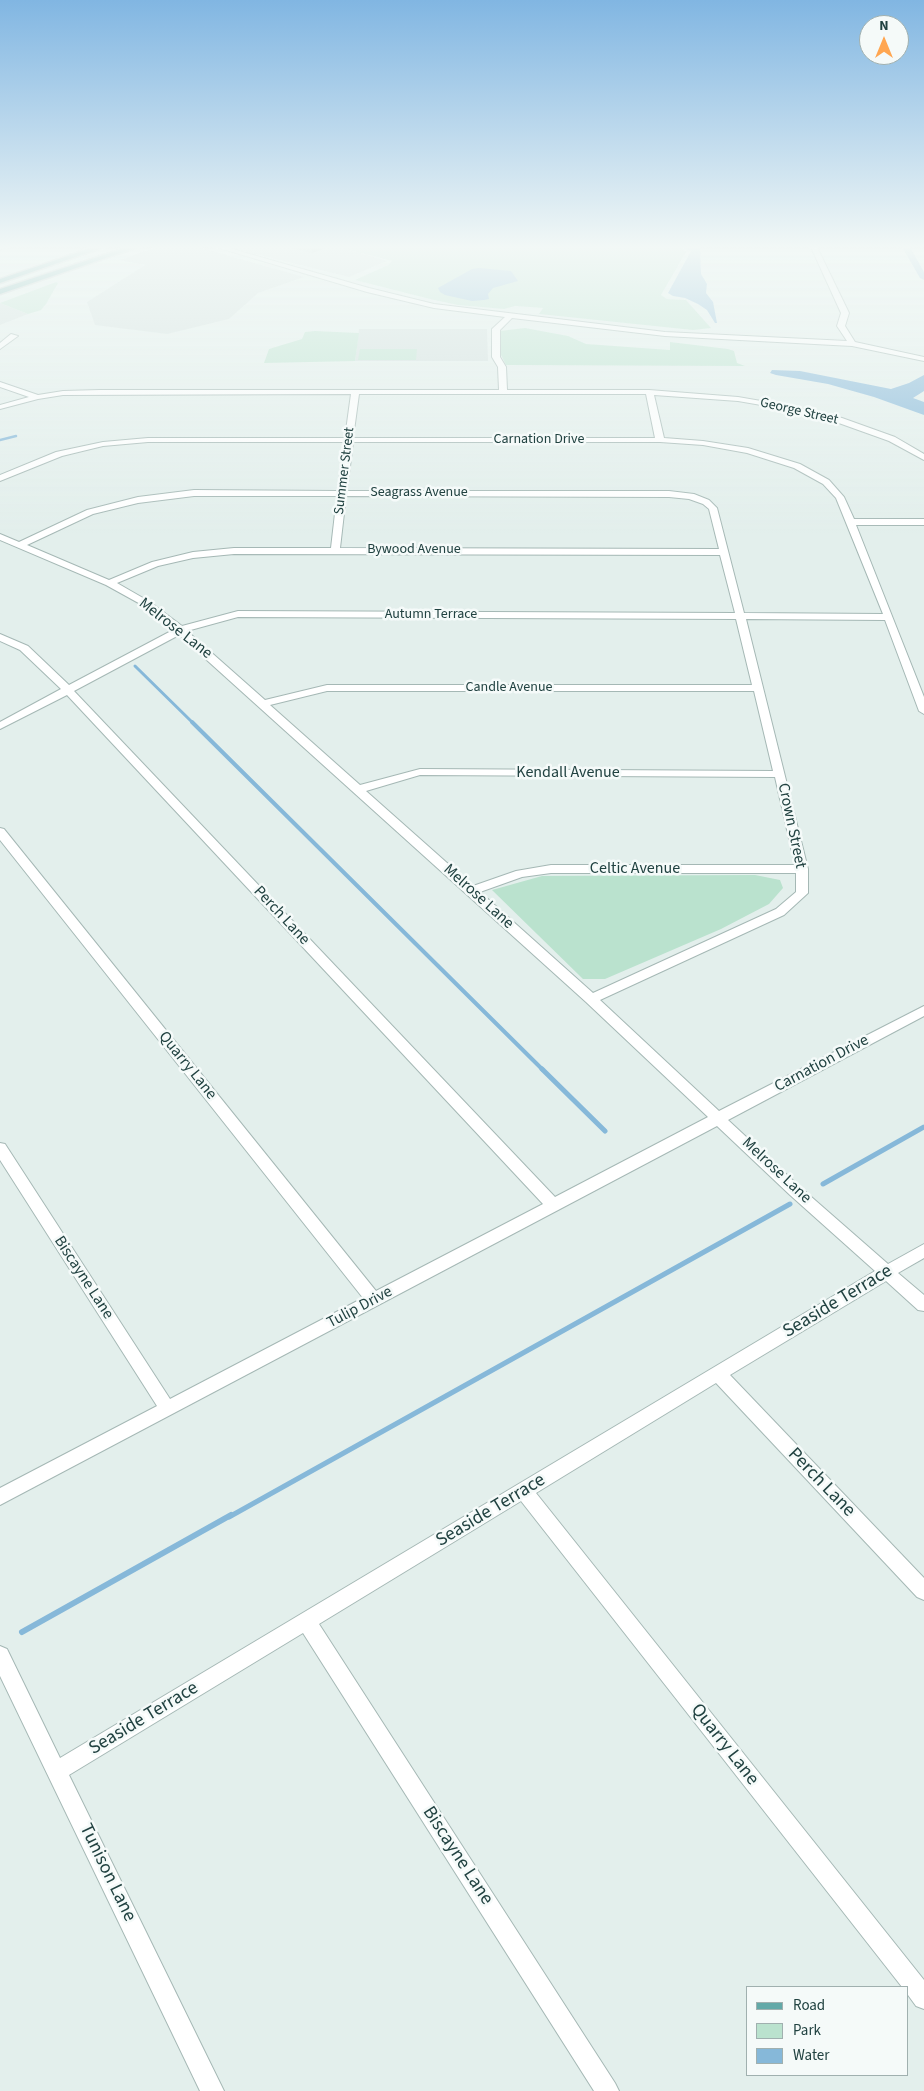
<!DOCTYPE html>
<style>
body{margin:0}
#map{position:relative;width:924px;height:2091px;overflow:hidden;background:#e3efec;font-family:"Source Sans 3",sans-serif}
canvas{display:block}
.legend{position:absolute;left:746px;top:1986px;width:162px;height:90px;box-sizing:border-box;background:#f5faf9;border:1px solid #a0b0af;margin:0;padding:6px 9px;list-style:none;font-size:15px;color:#214241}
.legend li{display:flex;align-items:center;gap:10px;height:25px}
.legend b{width:25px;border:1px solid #a0b0af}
.north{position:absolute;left:859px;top:15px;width:50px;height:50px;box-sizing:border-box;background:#f5faf9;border:1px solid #a0b0af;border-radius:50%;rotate:0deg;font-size:14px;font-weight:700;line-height:20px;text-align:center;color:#214241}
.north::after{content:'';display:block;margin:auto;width:18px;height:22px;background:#ffa651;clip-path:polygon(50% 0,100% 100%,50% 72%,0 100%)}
</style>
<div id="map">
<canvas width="924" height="2091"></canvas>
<ul class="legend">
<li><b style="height:6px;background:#63a9a8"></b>Road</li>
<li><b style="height:14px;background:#bae2ce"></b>Park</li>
<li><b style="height:14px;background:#86b8d9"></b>Water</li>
</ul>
<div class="north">N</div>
</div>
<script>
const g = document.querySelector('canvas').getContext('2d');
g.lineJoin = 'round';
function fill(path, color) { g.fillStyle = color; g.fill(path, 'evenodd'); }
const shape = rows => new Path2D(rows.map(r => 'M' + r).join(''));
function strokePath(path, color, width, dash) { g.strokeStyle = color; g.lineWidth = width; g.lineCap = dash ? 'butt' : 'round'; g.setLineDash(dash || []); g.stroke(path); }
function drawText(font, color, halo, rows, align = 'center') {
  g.font = font + ' "Source Sans 3",sans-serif'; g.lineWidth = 5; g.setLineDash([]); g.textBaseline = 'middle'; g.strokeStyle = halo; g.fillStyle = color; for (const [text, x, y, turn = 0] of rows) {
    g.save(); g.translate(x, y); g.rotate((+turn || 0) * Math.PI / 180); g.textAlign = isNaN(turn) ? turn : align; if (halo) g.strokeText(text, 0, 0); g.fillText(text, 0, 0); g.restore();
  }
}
fill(shape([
 [162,245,191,245,304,277,258,293,229,319,167,334,95,325,87,302,145,265,120,260],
 [218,245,339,245,336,246,387,261,349,277],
 [0,303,28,314,0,325],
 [359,329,487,329,488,361,355,361]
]), '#d1dfdd');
fill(shape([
 [339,245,675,245,683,248,686,252,661,295,667,299,686,300,711,328,693,330,539,314,543,308,515,306,504,309,458,305,430,299,355,280,388,265,392,261,335,246],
 [56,282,58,283,46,304,41,310,28,314,0,303],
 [525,328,568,336,586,344,670,350,670,342,728,349,734,351,737,363,745,366,506,365,500,353,500,331],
 [315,331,359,333,355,361,264,363,269,349,302,339,305,332],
 [360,349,417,349,416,360,358,360],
 [755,875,780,880,783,888,769,904,721,929,605,979,583,979,492,890,542,876]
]), '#bae2ce');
fill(shape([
 [677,245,696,245,700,248,701,274,707,284,706,293,713,302,717,323,715,323,707,310,698,304,685,298,673,296,668,293,691,251],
 [479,268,511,271,518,281,493,288,488,294,489,299,484,300,472,301,445,295,440,292,438,288,472,269],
 [772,370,800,371,891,389,909,383,924,375,924,391,913,398,924,402,924,415,874,397,828,384,776,375,770,373]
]), '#86b8d9');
strokePath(shape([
 [0,440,16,436]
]), '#86b8d9', 2.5);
strokePath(shape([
 [135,666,193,723]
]), '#86b8d9', 3);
strokePath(shape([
 [192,722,543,1070]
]), '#86b8d9', 4);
strokePath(shape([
 [542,1069,605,1131],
 [823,1184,924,1127],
 [229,1517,790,1204]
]), '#86b8d9', 5);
strokePath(shape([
 [22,1632,231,1515]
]), '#86b8d9', 6);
fill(shape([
 [901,245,909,245,924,272,924,280,920,278,901,245]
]), '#86b8d9');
const minor = shape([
 [4,245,12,245,0,250,0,246,4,245],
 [209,245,218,245,369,288,434,304,665,332,847,341,837,326,841,313,810,245,816,245,849,313,845,326,855,342,924,357,924,361,852,346,665,336,512,318,500,330,500,357,506,367,507,390,649,390,738,397,790,406,842,418,895,437,924,454,924,460,889,441,836,422,790,410,738,401,654,395,664,438,703,441,748,448,800,464,829,480,844,497,854,519,924,519,924,525,856,525,924,697,924,714,919,711,885,620,746,619,808,869,808,893,784,915,600,1000,719,1111,924,1006,924,1016,728,1120,800,1187,888,1264,924,1244,924,1258,898,1273,924,1295,924,1311,918,1310,886,1281,730,1375,924,1578,924,1600,917,1597,716,1383,536,1493,924,1980,924,2009,916,2006,908,1995,908,1987,902,1987,521,1501,319,1624,615,2083,619,2091,594,2091,303,1633,69,1775,224,2091,200,2091,0,1676,0,1646,7,1649,60,1758,875,1271,790,1195,717,1126,0,1505,0,1488,157,1406,0,1160,0,1143,5,1144,170,1399,363,1298,0,840,0,828,4,829,376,1291,543,1204,67,695,0,729,0,722,61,689,20,650,0,641,0,634,28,646,69,685,173,630,144,606,106,585,0,540,0,534,19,542,87,510,138,497,194,490,338,491,344,442,148,442,103,446,62,456,0,481,0,475,56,452,103,442,148,438,345,438,351,394,63,395,38,399,0,409,0,405,29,397,0,387,0,382,38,395,63,391,100,390,499,390,498,367,492,357,492,329,505,317,434,308,367,292,209,245],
 [359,394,646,394,655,438,353,438,359,394],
 [353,442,660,442,703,445,747,453,794,468,823,484,836,498,883,614,744,613,717,508,709,500,694,494,669,491,347,491,353,442],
 [194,496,337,496,331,548,234,548,193,552,152,562,109,580,27,545,93,514,138,503,194,496],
 [346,496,669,497,689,499,703,504,709,509,719,549,340,548,346,496],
 [234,554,720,555,735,613,238,611,182,626,150,602,117,583,158,566,193,558,234,554],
 [238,617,736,619,752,685,327,685,265,700,187,631,238,617],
 [179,635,586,1002,708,1117,555,1197,74,691,179,635],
 [327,691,754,691,773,771,420,769,360,785,270,705,327,691],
 [420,775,775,777,795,865,551,865,516,871,473,886,366,791,420,775],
 [551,873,796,873,796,892,776,909,593,993,480,892,522,877,551,873],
 [11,334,18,336,0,349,0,343,11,334]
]);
const major = shape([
 [100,245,110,245,0,283,0,279,100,245],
 [134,245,144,245,0,294,0,289,134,245]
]);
strokePath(minor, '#a5b8b5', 2);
strokePath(major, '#c1caca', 3);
fill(minor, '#fff');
fill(major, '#63a9a8');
fill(shape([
 [291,245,335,245,312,253,291,248]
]), '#a1b0ad');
fill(shape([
 [312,245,335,245,312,253]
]), '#83908d');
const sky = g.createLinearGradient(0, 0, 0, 537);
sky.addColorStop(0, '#81b6e2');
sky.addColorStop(0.46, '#f2f8f6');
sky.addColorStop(1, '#f2f8f600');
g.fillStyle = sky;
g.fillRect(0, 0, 924, 537);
drawText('14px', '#214241', '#f5faf9', [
 ["George Street",799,412,13],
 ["Carnation Drive",539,440],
 ["Summer Street",345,471,-83],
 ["Seagrass Avenue",419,493],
 ["Bywood Avenue",414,550],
 ["Autumn Terrace",431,615],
 ["Candle Avenue",509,688]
]);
drawText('16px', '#214241', '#f5faf9', [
 ["Melrose Lane",175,629,38],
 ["Kendall Avenue",568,773],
 ["Crown Street",791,826,78],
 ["Celtic Avenue",635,869],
 ["Melrose Lane",478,897,42],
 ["Perch Lane",281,916,47],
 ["Carnation Drive",822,1064,-28],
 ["Quarry Lane",187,1066,51],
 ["Melrose Lane",776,1171,43],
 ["Biscayne Lane",83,1278,57],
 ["Tulip Drive",360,1308,-28]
]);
drawText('19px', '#214241', '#f5faf9', [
 ["Seaside Terrace",838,1302,-31],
 ["Perch Lane",821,1483,46],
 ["Seaside Terrace",491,1511,-31],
 ["Seaside Terrace",144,1719,-31],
 ["Quarry Lane",724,1745,52],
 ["Biscayne Lane",457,1856,57],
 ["Tunison Lane",107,1873,64]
]);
</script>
